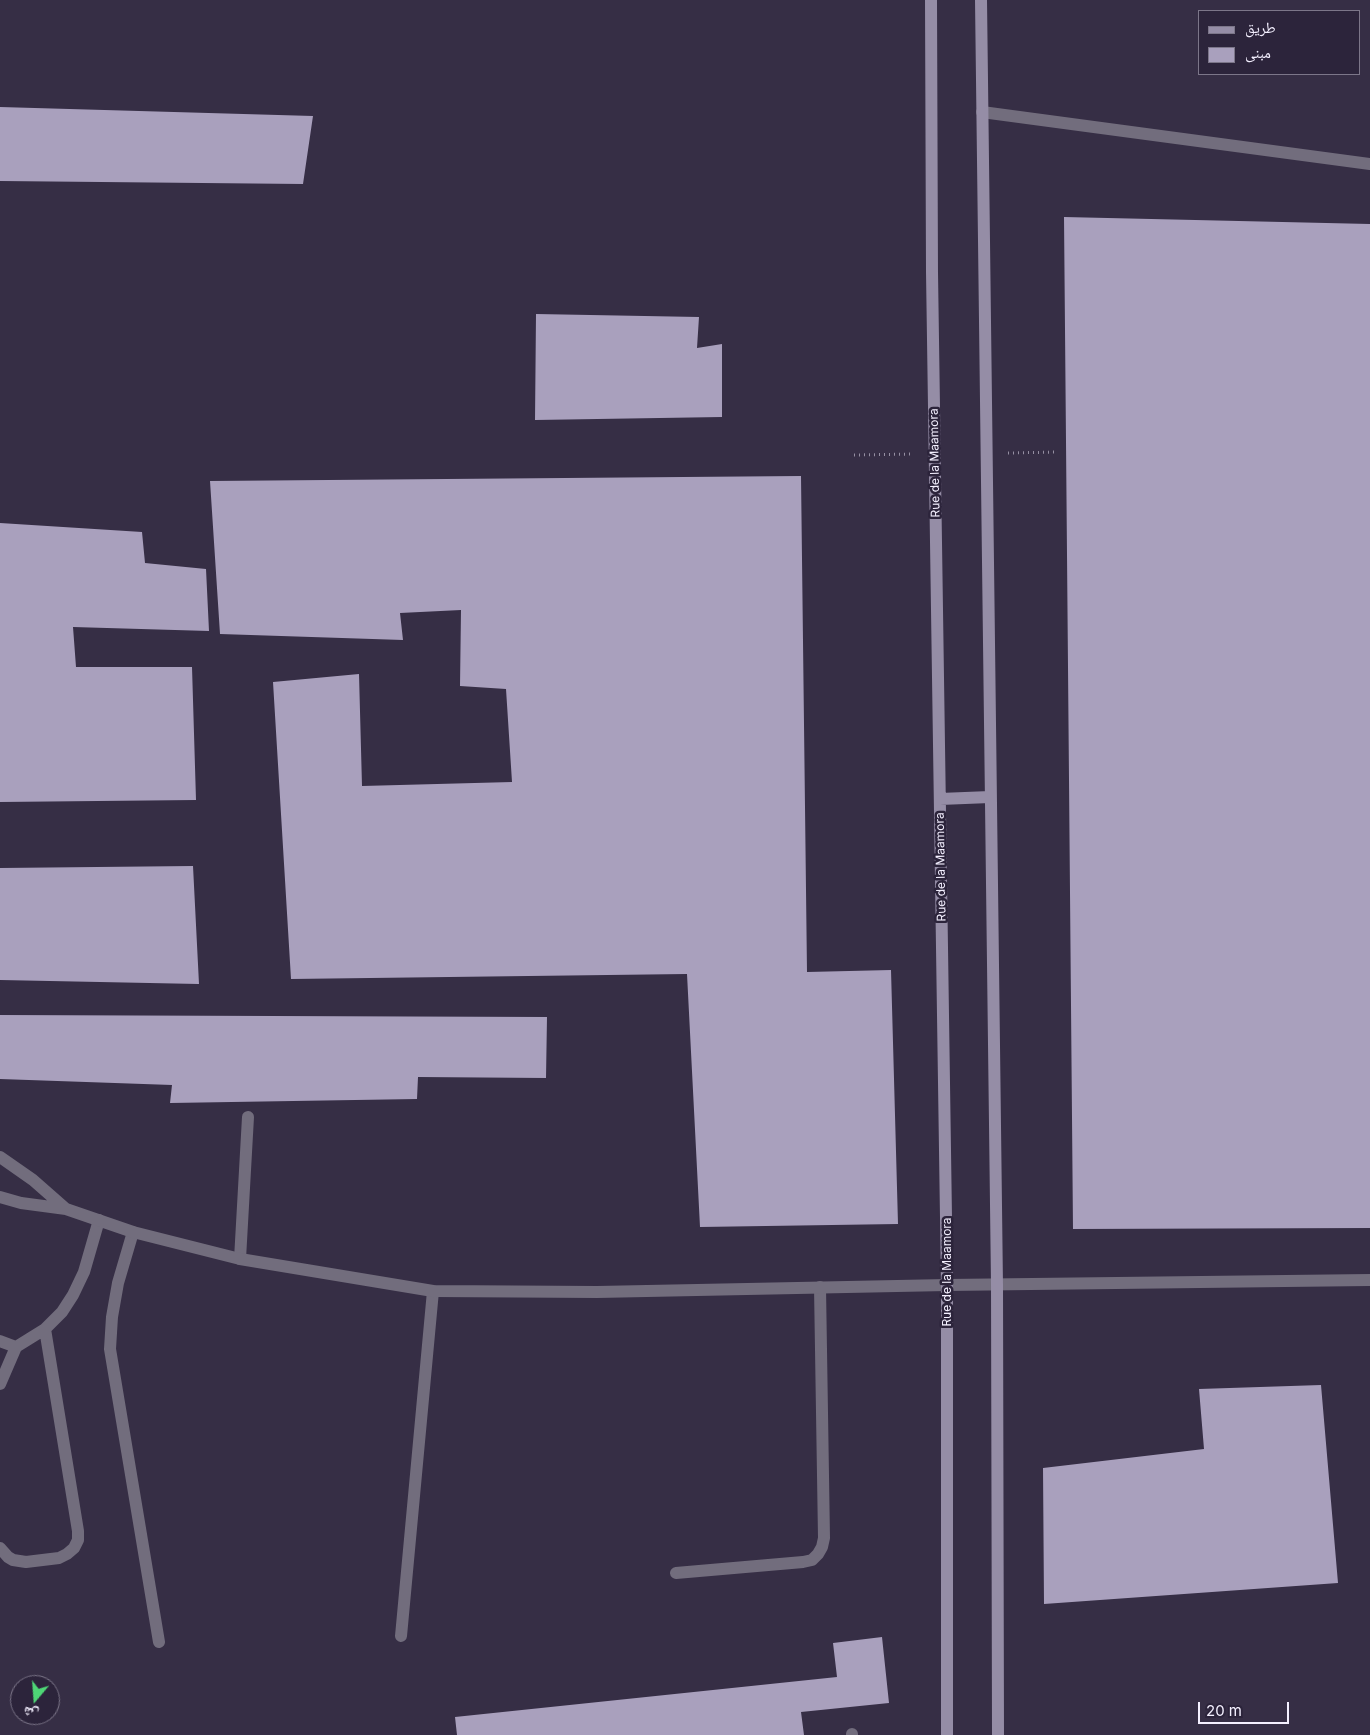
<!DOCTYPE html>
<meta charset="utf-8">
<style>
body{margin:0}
#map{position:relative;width:1370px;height:1735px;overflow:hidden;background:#362e45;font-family:Inter,"Noto Naskh Arabic",sans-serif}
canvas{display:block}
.legend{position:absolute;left:1198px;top:10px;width:162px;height:65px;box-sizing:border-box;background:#2c243b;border:1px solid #7c7689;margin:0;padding:6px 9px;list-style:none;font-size:15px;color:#f4f0ff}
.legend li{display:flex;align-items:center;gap:10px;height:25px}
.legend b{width:25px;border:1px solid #7c7689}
.north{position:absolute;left:10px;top:1675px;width:50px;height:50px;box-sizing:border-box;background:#2c243b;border:1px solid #7c7689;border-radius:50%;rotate:198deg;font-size:14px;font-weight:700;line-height:20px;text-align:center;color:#f4f0ff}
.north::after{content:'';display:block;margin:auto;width:18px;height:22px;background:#4ed676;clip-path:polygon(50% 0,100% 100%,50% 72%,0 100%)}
.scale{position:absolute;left:1198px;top:1702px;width:91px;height:22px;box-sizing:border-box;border:2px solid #f4f0ff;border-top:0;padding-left:6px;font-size:15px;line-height:18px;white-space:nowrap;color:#f4f0ff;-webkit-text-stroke:4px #2c243b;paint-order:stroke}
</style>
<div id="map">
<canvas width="1370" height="1735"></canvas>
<ul class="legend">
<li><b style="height:6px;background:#958da6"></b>طريق</li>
<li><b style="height:14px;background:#a9a0bd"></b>مبنى</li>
</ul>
<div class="north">ش</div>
<div class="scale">20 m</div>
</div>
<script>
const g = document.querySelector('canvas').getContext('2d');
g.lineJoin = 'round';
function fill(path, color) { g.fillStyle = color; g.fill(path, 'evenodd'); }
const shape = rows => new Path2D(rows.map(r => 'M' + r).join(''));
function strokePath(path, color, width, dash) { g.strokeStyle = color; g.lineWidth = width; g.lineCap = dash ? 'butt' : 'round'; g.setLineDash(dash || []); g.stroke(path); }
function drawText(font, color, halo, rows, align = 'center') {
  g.font = font + ' Inter,sans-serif'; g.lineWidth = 5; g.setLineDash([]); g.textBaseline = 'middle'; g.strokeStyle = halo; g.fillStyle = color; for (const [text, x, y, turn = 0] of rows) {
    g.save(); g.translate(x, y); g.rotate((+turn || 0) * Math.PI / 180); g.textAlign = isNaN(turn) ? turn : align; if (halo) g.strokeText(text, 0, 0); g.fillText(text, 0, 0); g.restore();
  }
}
fill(shape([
 [0,107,313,116,303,184,0,181],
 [1064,217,1370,224,1370,1228,1073,1229],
 [536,314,699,317,697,348,722,344,722,417,535,420],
 [801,476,807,972,891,970,898,1224,700,1227,687,974,291,979,273,682,359,674,362,786,512,782,506,689,460,686,461,610,400,613,403,640,220,634,210,481],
 [0,523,142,532,145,563,206,569,209,631,73,627,76,667,192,667,196,800,0,802],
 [193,866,199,984,0,980,0,868],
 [0,1015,547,1017,546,1078,418,1077,417,1099,170,1103,172,1085,0,1079],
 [1321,1385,1338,1583,1044,1604,1043,1468,1204,1449,1199,1389],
 [882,1637,889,1703,801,1712,804,1735,457,1735,455,1717,837,1677,833,1643]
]), '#a9a0bd');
strokePath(shape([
 [1008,453,1058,452],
 [854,455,914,454]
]), '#958fa2', 3, [1, 4]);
strokePath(shape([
 [982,112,1370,164],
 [133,1232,118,1283,112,1317,110,1349,159,1642],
 [240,1259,248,1117],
 [0,1341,16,1347,0,1384],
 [16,1347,45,1329],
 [0,1548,8,1557,13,1560,26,1562,59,1558,67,1554,74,1548,78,1540,78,1531,45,1329,62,1312,73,1295,84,1272,99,1220],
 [676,1573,803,1562,812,1560,818,1554,822,1547,824,1538,820,1287],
 [401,1636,433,1291],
 [852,1734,852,1735]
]), '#726d7d', 12);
strokePath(shape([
 [0,1157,33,1180,66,1209],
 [0,1197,21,1203,66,1209,133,1232,240,1259,433,1291,597,1292,947,1285,1370,1280]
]), '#726d7d', 12);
strokePath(shape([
 [931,0,932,272,947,1285,947,1735],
 [981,0,997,1284,998,1735],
 [940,799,990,797]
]), '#958da6', 12);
drawText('12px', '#f4f0ff', '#2c243b', [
 ["Rue de la Maamora",935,463,-91],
 ["Rue de la Maamora",941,867,-91],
 ["Rue de la Maamora",947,1272,-90]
]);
</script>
